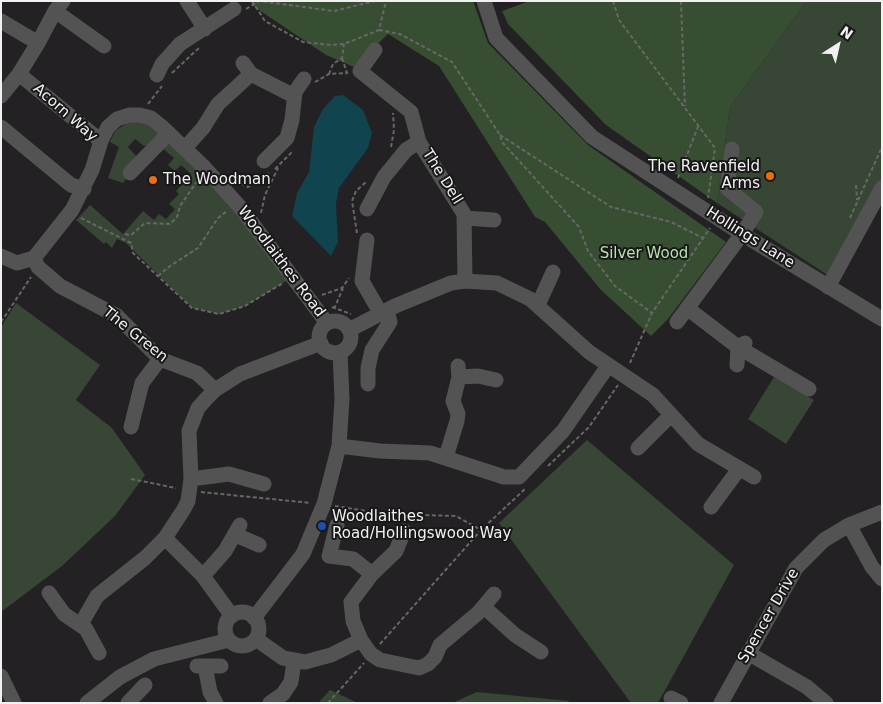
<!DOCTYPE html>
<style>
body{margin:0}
#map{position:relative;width:883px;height:704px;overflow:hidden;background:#232123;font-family:"DejaVu Sans",sans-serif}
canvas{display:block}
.frame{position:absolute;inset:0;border:2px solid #f2f1f2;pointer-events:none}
.north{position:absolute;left:813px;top:20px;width:50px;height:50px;-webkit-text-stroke:4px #191819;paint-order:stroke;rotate:35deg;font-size:14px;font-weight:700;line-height:20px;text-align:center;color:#f2f1f2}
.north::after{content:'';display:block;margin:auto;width:18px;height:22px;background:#f2f1f2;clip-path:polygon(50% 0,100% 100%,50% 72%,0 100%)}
</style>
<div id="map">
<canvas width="883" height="704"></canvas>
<div class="frame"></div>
<div class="north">N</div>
</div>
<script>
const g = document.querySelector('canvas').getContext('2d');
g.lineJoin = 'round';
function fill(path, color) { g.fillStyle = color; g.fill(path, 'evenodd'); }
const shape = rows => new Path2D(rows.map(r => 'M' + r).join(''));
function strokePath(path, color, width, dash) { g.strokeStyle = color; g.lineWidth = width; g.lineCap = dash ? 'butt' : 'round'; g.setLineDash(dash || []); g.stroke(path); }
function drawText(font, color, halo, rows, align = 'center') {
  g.font = font + ' "DejaVu Sans",sans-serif'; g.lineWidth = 4; g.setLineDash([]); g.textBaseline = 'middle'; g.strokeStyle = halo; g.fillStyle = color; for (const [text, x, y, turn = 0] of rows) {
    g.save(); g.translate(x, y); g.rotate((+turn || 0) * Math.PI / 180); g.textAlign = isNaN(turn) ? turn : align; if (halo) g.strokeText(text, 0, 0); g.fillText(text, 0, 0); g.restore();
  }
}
fill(shape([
 [807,1,882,1,882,196,829,276,717,203,730,107],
 [151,118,164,132,152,145,144,146,135,139,128,147,136,156,134,169,123,183,108,178,119,147,110,142,115,131,131,120],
 [173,137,293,277,245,306,219,314,192,308,126,243,117,239,112,248,106,242,104,244,76,220,90,205,123,234,143,211,154,220,159,214,166,219,175,209,169,204,179,194,176,191,191,174,181,165,175,171,168,165,174,158,161,147],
 [16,303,100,365,76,400,112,428,145,475,115,516,62,566,1,612,1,327],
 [774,377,814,400,786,444,748,419],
 [587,440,734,565,658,703,631,703,499,523],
 [330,690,358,703,318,703],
 [477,692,569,701,568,703,452,703]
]), '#384635');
fill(shape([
 [250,1,473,1,488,43,588,145,726,242,668,319,651,336,601,290,545,222,535,217,439,66,388,34,354,67,326,55,253,6],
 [530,1,807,1,730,107,717,203,606,125,508,24,502,11]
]), '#374e32');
fill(shape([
 [343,95,363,110,372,133,368,148,339,188,336,204,338,242,331,256,292,216,297,193,309,172,314,127,323,109,335,96]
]), '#10444e');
strokePath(shape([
 [252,1,265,21,303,42,331,45,344,44,379,30,386,1],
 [613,1,619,20,715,148,708,198],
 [681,1,685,106],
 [246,9,259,1,334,11,375,1],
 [379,30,400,34,452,62,500,135,502,142,579,227,588,251,615,286,652,313,710,228],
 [342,58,347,73],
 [172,73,200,47],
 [329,74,333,64,342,58,344,44],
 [315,82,329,74,348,73],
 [148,104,162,86],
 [500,135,611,207,671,222,703,238],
 [391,147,394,130,393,113],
 [275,169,293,151],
 [678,178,699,124],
 [235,181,248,187,269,173],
 [856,185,857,200],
 [261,213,265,195,278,168],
 [81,218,131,243,133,253,192,308,219,314,245,306,283,283],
 [850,218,882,147],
 [357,233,352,201,356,191,366,182],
 [125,234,131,235,145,223,170,224,177,217,180,206,198,180],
 [158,276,170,266,198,248,218,218,227,211],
 [322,295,342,288,349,278],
 [332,307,351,314],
 [334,309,343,288],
 [1,322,31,277],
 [630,363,652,313],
 [548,466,589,427,618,385],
 [131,479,176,488],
 [201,492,311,503],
 [335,506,386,514,456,516,481,530],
 [380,644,481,530,525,489],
 [328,703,364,663]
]), '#686768', 2, [4, 2.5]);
strokePath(shape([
 [187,1,205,29],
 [484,1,496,38,592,137,742,234,882,319],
 [55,11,104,46],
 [1,21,38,43,19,74,1,96],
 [38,43,55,11,63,1],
 [375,50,360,71,411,112,419,142,464,214,465,281],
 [243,63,251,74,294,96],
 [19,74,101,141,92,170,72,210,34,258],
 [157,75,162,64,180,44,234,9],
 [1,127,71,185,84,189],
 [101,141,108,127,117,119,129,115,140,115,151,118,161,126,204,167,240,207,327,323],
 [185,148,203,128,218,104,251,74],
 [264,161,287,138,292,120,295,92,304,79],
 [130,173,169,133],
 [367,209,384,177,406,150,419,142],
 [465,218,494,220],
 [367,240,362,281,381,314],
 [1,256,17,263,34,258],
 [34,258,38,267,60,286,117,316,160,359,197,373,215,390],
 [828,287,882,188],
 [538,305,553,272],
 [687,308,738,347,809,389],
 '319 337a16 16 0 1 1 32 0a16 16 0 1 1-32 0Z',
 [677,322,742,234,756,212,727,188,732,149],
 [349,330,395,306,451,283,465,281,497,283,530,299,589,352,653,395,698,444,754,477],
 [737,365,738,347,745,343],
 [459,377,478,376,496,380],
 [368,384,368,368,372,350,390,322,387,311],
 [131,427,142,383,160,359],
 [339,446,380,451,430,453,504,477,519,477,563,431,608,366],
 [638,448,671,415],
 [446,457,457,421,458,414,453,401,459,377,458,366],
 [191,479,229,474,264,484],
 [711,507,739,469],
 [337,525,329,556,353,559,372,574],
 [849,525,872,567,882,579],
 [404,531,396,551,372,574,351,602,353,621,361,640,371,654,380,660,419,668,428,664,435,657,440,645,478,613,494,594],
 [236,535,259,545],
 [165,538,203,576,232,616],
 [203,576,225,551,240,525],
 [49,593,64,614,86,629,99,653],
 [484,607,515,635,541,652],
 '225 629a17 17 0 1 1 34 0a17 17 0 1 1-34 0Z',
 [254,618,303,554,324,504,339,446,342,399,340,352],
 [81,624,97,596,145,558,165,538,184,509,188,501,191,479,189,431,198,408,206,399,215,390,240,374,321,343],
 [256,639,283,658,305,662,331,655,361,640],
 [748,653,807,687,826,703],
 [197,666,221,666],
 [205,666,210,692,216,703],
 [1,676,14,703],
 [671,698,681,703],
 [87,703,120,677,154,659,229,640],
 [128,703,145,685],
 [270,703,283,694,291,682,294,662],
 [721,703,796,568,824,540,849,525,882,512]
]), '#545354', 15);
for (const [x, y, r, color] of [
 [770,176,5,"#e8710a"],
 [153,180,5,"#e8710a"],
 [322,526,5,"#1a4fb4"]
]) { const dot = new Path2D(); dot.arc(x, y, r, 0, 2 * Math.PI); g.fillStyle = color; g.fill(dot); strokePath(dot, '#191819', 2); }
drawText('15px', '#f2f1f2', '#191819', [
 ["Acorn Way",65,113,41],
 ["The Dell",442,177,58],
 ["Hollings Lane",750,238,32],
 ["Woodlaithes Road",281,262,53],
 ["The Green",135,335,39],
 ["Spencer Drive",769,616,-60]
]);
drawText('15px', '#f2f1f2', '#191819', [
 ["The Ravenfield",760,167,"right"],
 ["Arms",760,184,"right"],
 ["The Woodman",163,180],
 ["Woodlaithes",332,517],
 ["Road/Hollingswood Way",332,534]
], 'left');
drawText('15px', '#b6e2ac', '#191819', [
 ["Silver Wood",644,254]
]);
</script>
